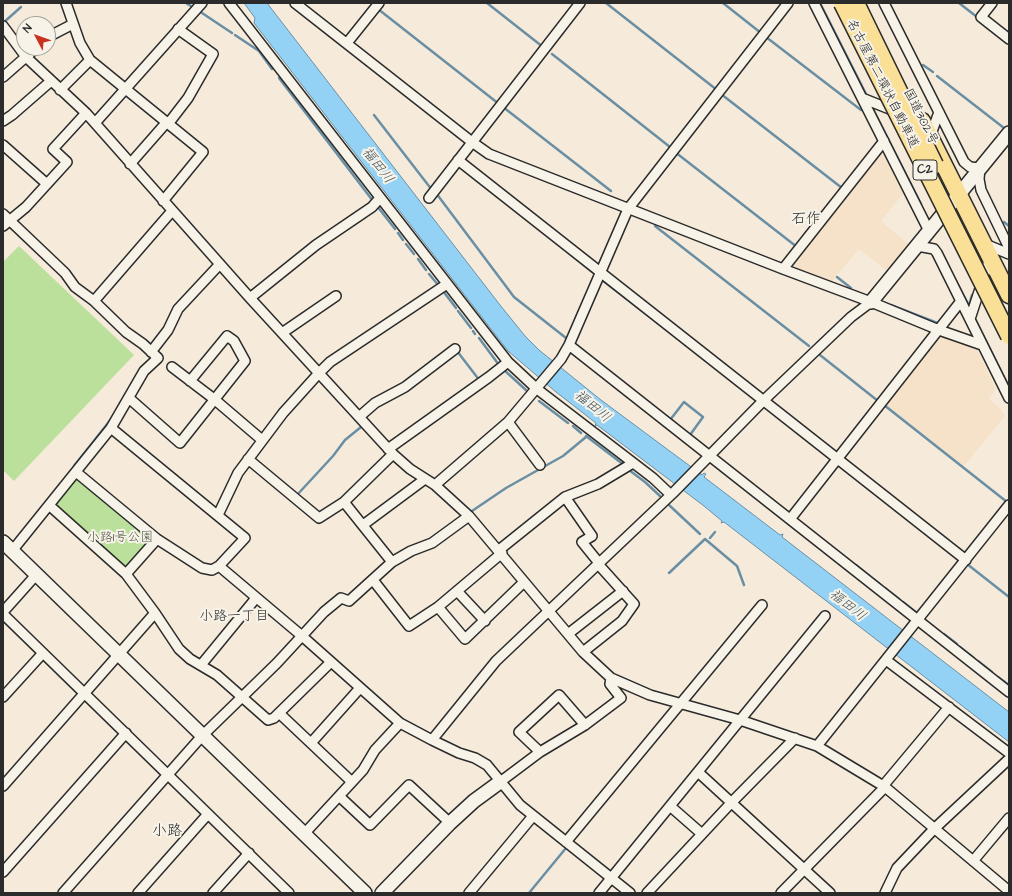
<!DOCTYPE html>
<meta charset="utf-8">
<style>
body{margin:0}
#map{position:relative;width:1012px;height:896px;overflow:hidden;background:#f6ebda;font-family:"Architects Daughter",sans-serif}
canvas{display:block}
.frame{position:absolute;inset:0;border:4px solid #2b2b2b;pointer-events:none}
.north{position:absolute;left:16px;top:16px;width:40px;height:40px;box-sizing:border-box;background:#f7f3e8;border:1px solid #a5a39c;border-radius:50%;rotate:311deg;font-size:11px;font-weight:700;line-height:16px;text-align:center;color:#2b2b2b}
.north::after{content:'';display:block;margin:auto;width:14px;height:18px;background:#c8321e;clip-path:polygon(50% 0,100% 100%,50% 72%,0 100%)}
</style>
<div id="map">
<canvas width="1012" height="896"></canvas>
<div class="frame"></div>
<div class="north">N</div>
</div>
<script>
const g = document.querySelector('canvas').getContext('2d');
g.lineJoin = 'round';
function fill(path, color) { g.fillStyle = color; g.fill(path, 'evenodd'); }
const shape = rows => new Path2D(rows.map(r => 'M' + r).join(''));
function strokePath(path, color, width, dash) { g.strokeStyle = color; g.lineWidth = width; g.lineCap = dash ? 'butt' : 'round'; g.setLineDash(dash || []); g.stroke(path); }
function drawText(font, color, halo, rows, align = 'center') {
  g.font = font + ' "Architects Daughter","Klee One",sans-serif'; g.lineWidth = 4; g.setLineDash([]); g.textBaseline = 'middle'; g.strokeStyle = halo; g.fillStyle = color; for (const [text, x, y, turn = 0] of rows) {
    g.save(); g.translate(x, y); g.rotate((+turn || 0) * Math.PI / 180); g.textAlign = isNaN(turn) ? turn : align; if (halo) g.strokeText(text, 0, 0); g.fillText(text, 0, 0); g.restore();
  }
}
fill(shape([
 [879,152,882,152,903,194,881,221,910,245,888,272,859,249,832,281,791,266],
 [940,335,977,349,996,389,989,399,1001,409,1005,416,964,466,886,406]
]), '#f5e2c9');
fill(shape([
 [19,246,134,355,14,481,3,470,3,262],
 [79,479,150,538,150,541,128,567,123,568,57,507,57,503,76,480]
]), '#bae09b');
const water = shape([
 [244,3,267,3,500,305,525,336,539,350,601,400,702,475,704,473,706,474,704,477,780,535,783,534,782,537,1009,712,1009,742,724,522,721,523,722,521,704,506,597,425,595,426,596,423,556,392,508,351,254,23,255,18,244,3]
]);
fill(water, '#94d2f5');
strokePath(water, '#6a8fa4', 1);
strokePath(shape([
 [186,3,194,8],
 [487,3,543,47],
 [606,3,717,90],
 [723,3,761,33],
 [820,3,867,96],
 [959,3,977,17],
 [378,9,499,104],
 [199,11,232,33],
 [3,23,21,7],
 [235,35,259,51,272,69],
 [766,37,861,110],
 [552,54,670,147],
 [923,65,933,72],
 [937,76,1004,128],
 [279,78,373,201],
 [721,94,842,188],
 [503,107,611,191],
 [872,107,921,204],
 [374,115,432,190],
 [675,152,797,247],
 [436,193,514,297,566,338],
 [377,206,395,229],
 [1004,222,1009,226],
 [655,226,809,346],
 [398,233,403,240],
 [406,244,414,254],
 [569,253,596,275],
 [418,259,426,270],
 [429,274,439,286],
 [837,277,851,288],
 [956,281,969,306],
 [601,282,602,280,702,357],
 [443,291,456,308],
 [891,305,940,324],
 [969,305,972,295],
 [458,311,471,328],
 [974,317,1009,387],
 [473,331,475,334],
 [479,338,499,365],
 [457,351,480,381],
 [820,355,878,401],
 [503,369,527,391],
 [539,401,568,423],
 [884,405,1007,502],
 [669,419,670,420,684,402,703,417,690,435],
 [573,426,581,433],
 [586,436,624,465],
 [74,466,112,418],
 [629,470,645,482,660,496],
 [297,495,333,456,345,440,361,427],
 [669,505,700,534],
 [472,511,506,488,563,456,586,437],
 [710,538,715,532],
 [967,564,1009,597],
 [856,565,882,586],
 [669,573,705,539,737,566,744,585],
 [885,588,899,599],
 [903,602,917,613],
 [925,620,939,631],
 [944,634,957,644],
 [960,647,974,658],
 [978,661,992,672],
 [998,677,1009,685],
 [529,893,566,848]
]), '#6a8fa4', 2.5);
const street = shape([
 [66,3,80,43,90,60,203,152,163,201],
 [229,3,508,362,537,389,653,478,671,495],
 [295,3,472,142,489,154,783,269,871,302,939,330,982,345],
 [814,3,929,231],
 [884,3,964,162,970,167,980,168,979,179,981,190,1009,248],
 [992,3,981,17,1009,39],
 [3,26,26,57,86,113,250,298,393,454,410,469,435,485,469,516,583,652,611,678,650,695,740,720,817,746,885,787,1009,891],
 [48,37,73,24],
 [347,43,379,3],
 [3,77,36,48],
 [60,90,90,60],
 [862,98,897,112],
 [3,121,12,115,51,81],
 [95,123,202,3],
 [168,124,188,98,213,54,178,29],
 [930,137,939,112],
 [3,145,47,184,26,207,3,226],
 [458,160,966,560],
 [130,164,166,123],
 [47,184,67,162,53,149,86,113],
 [429,198,580,3],
 [3,214,65,273,75,287,94,301,126,332,143,344,158,358,144,371,111,428,12,551],
 [985,244,1009,254],
 [917,246,934,249,937,253,1009,398],
 [783,269,884,141],
 [250,298,316,245,372,207,380,198],
 [94,301,172,211],
 [970,319,990,258],
 [282,333,336,296],
 [569,345,1009,692],
 [151,352,168,330,178,309,220,264],
 [172,367,214,399,262,440],
 [130,399,180,443,245,361,234,341,227,336,190,381],
 [359,417,375,403,405,387,455,349],
 [508,422,540,465],
 [388,449,489,377,508,362],
 [248,459,319,518,344,502,393,454],
 [76,472,157,539,202,568,212,570,219,566,245,538,111,428],
 [435,485,508,422,561,359,569,345,628,209,788,3],
 [565,497,598,484,633,463],
 [344,502,392,562],
 [50,506,126,574,155,613],
 [218,515,238,473,283,413,319,373,330,362,447,284],
 [791,518,961,301],
 [363,525,425,479],
 [499,550,565,497,592,536,582,542,599,563],
 [219,566,302,636,400,723,432,740,496,661,673,493,763,401,851,317,871,302],
 [126,574,157,539],
 [373,580,409,626,438,607,502,553],
 [457,591,485,621],
 [438,607,465,639,524,582],
 [3,612,36,575],
 [3,614,289,893],
 [568,634,623,591],
 [583,652,622,621,634,604,598,564],
 [886,660,1009,753],
 [331,662,279,713,352,782],
 [201,665,256,598],
 [3,697,43,653],
 [432,740,459,753,475,758,487,765,520,805,630,893],
 [311,743,360,688],
 [817,746,1009,505],
 [540,752,519,732,559,695,585,725],
 [698,772,830,893],
 [500,782,540,752,585,725,621,698,610,684,611,678],
 [3,786,155,613,179,649,190,659,217,675,268,720,274,718,279,713],
 [883,786,949,707],
 [339,796,370,825,409,785,450,823],
 [670,806,702,834],
 [304,834,352,782,363,770,375,750,400,723],
 [566,842,762,605],
 [973,861,1009,818],
 [3,872,126,733],
 [63,893,202,736,277,663,324,612,341,598,349,601,392,562,411,551,432,543,469,516],
 [138,893,208,814],
 [213,893,249,853],
 [469,893,533,816],
 [599,893,825,616],
 [647,893,731,803,795,738],
 [781,893,885,787],
 [885,893,897,868,934,829,1009,759]
]);
const secondary = shape([
 [871,302,1009,133],
 [3,542,365,893],
 [382,893,450,823,474,801,500,782]
]);
const highway = shape([
 [922,121,1009,295]
]);
strokePath(street, '#2b2b2b', 12);
strokePath(secondary, '#2b2b2b', 16);
strokePath(highway, '#2b2b2b', 19);
strokePath(street, '#f7f3e8', 9);
strokePath(secondary, '#f7f3e8', 13);
strokePath(highway, '#fadf96', 16);
const highwayBridge = shape([
 [842,3,1009,336],
 [856,3,935,165]
]);
strokePath(highwayBridge, '#2b2b2b', 19, []);
strokePath(highwayBridge, '#fadf96', 16);
for (const [x, y, w] of [
 [925,170,24]
]) { const box = new Path2D(); box.roundRect(x - w / 2, y - 10, w, 20, 3); g.fillStyle = '#f7f3e8'; g.fill(box); strokePath(box, '#2b2b2b', 1); }
drawText('bold 12px', '#2b2b2b', null, [
 ["C2",925,170]
]);
drawText('13px', '#2b2b2b', '#f7f3e8', [
 ["名古屋第二環状自動車道",882,84,63],
 ["国道302号",920,117,63]
]);
drawText('13px', '#4f5847', '#f7f3e8', [
 ["小路1号公園",120,538]
]);
drawText('italic 14px', '#45555e', '#f7f3e8', [
 ["福田川",377,166,52],
 ["福田川",592,407,39],
 ["福田川",847,606,38]
]);
drawText('14px', '#2b2b2b', '#f7f3e8', [
 ["小路一丁目",234,617]
]);
drawText('15px', '#2b2b2b', '#f7f3e8', [
 ["石作",806,220],
 ["小路",167,832]
]);
</script>
